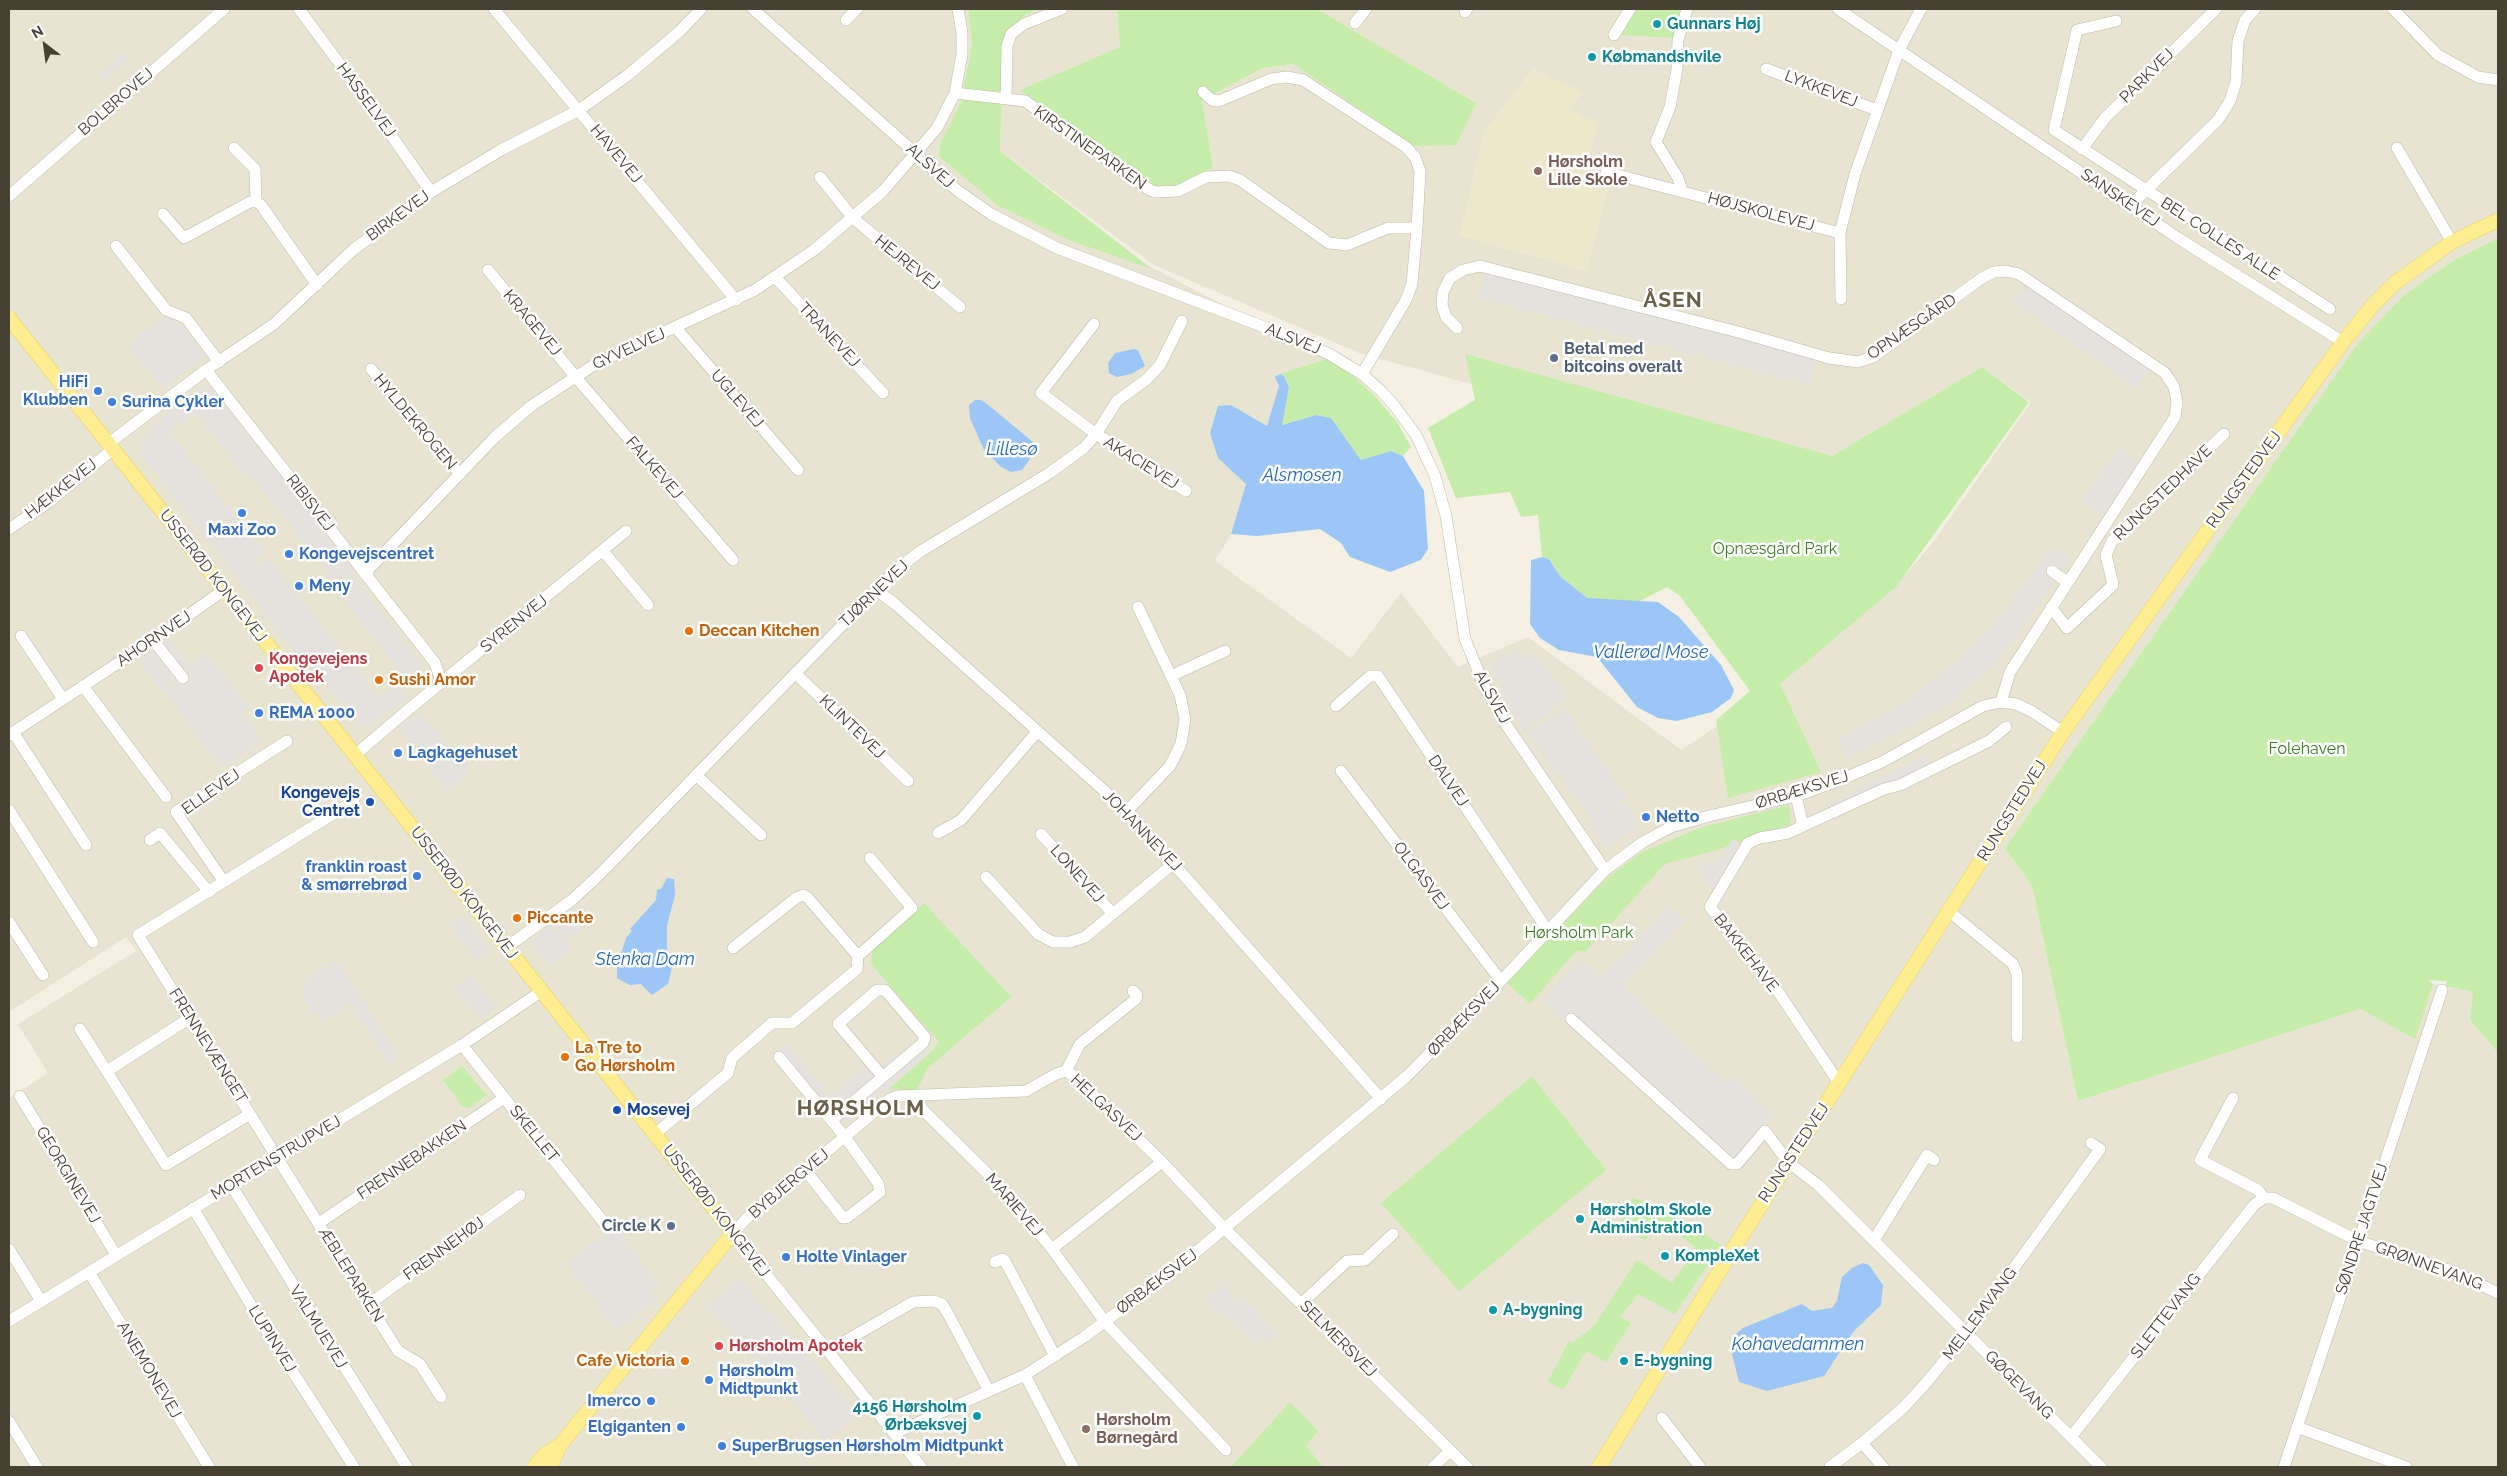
<!DOCTYPE html>
<meta charset="utf-8">
<style>
body{margin:0}
#map{position:relative;width:2507px;height:1476px;overflow:hidden;background:#f4f1e4;font-family:Raleway,sans-serif}
canvas{display:block}
.frame{position:absolute;inset:0;border:10px solid #464133;pointer-events:none}
.north{position:absolute;left:20px;top:20px;width:50px;height:50px;-webkit-text-stroke:4px #fff;paint-order:stroke;rotate:330deg;font-size:14px;font-weight:700;line-height:20px;text-align:center;color:#464133}
.north::after{content:'';display:block;margin:auto;width:18px;height:22px;background:#464133;clip-path:polygon(50% 0,100% 100%,50% 72%,0 100%)}
</style>
<div id="map">
<canvas width="2507" height="1476"></canvas>
<div class="frame"></div>
<div class="north">N</div>
</div>
<script>
const g = document.querySelector('canvas').getContext('2d');
g.lineJoin = 'round';
function fill(path, color) { g.fillStyle = color; g.fill(path, 'evenodd'); }
const shape = rows => new Path2D(rows.map(r => 'M' + r).join(''));
function strokePath(path, color, width, dash) { g.strokeStyle = color; g.lineWidth = width; g.lineCap = dash ? 'butt' : 'round'; g.setLineDash(dash || []); g.stroke(path); }
function drawText(font, color, halo, rows, align = 'center') {
  g.font = font + ' Raleway,sans-serif'; g.lineWidth = 5; g.setLineDash([]); g.textBaseline = 'middle'; g.strokeStyle = halo; g.fillStyle = color; for (const [text, x, y, turn = 0] of rows) {
    g.save(); g.translate(x, y); g.rotate((+turn || 0) * Math.PI / 180); g.textAlign = isNaN(turn) ? turn : align; if (halo) g.strokeText(text, 0, 0); g.fillText(text, 0, 0); g.restore();
  }
}
fill(shape([
 [9,9,968,9,972,43,961,102,940,144,939,156,1327,359,1275,377,1279,386,1268,427,1231,405,1218,458,1246,483,1231,534,1215,561,1351,658,1401,593,1458,667,1528,637,1681,750,1768,693,1894,588,1935,540,2031,402,1982,367,1832,456,1585,416,1359,353,1154,265,1000,151,1003,46,1015,24,1027,14,1041,9,1117,9,1120,47,1020,90,1213,167,1202,100,1263,68,1293,64,1414,146,1476,103,1317,9,2498,9,2498,238,2454,260,2404,295,2358,343,2005,848,2032,886,2078,1101,2360,1009,2414,1038,2433,984,2473,992,2470,1020,2498,1053,2498,1467,9,1467,9,1098,48,1073,18,1024,136,951,126,937,9,1012]
]), '#e8e4d2');
fill(shape([
 [1533,68,1582,92,1571,110,1597,123,1590,160,1611,181,1586,271,1459,236,1485,130]
]), '#eee9cd');
fill(shape([
 [968,9,1041,9,1027,14,1015,24,1003,46,1000,151,1152,269,1066,239,997,205,939,156,940,144,961,102,972,43],
 [1117,9,1317,9,1476,103,1456,145,1414,146,1293,64,1263,68,1202,100,1213,167,1176,186,1155,186,1020,90,1120,47],
 [1638,9,1681,9,1674,38,1621,35,1632,14],
 [2498,238,2498,1053,2470,1020,2473,992,2445,986,2447,981,2428,980,2433,984,2415,1039,2360,1009,2078,1101,2032,886,2005,848,2358,343,2404,295,2454,260],
 [1465,354,1832,456,1982,367,2029,402,1896,587,1780,684,1821,772,1728,798,1716,720,1750,691,1680,596,1667,587,1638,602,1587,598,1560,576,1550,559,1542,557,1538,515,1521,517,1510,492,1456,498,1428,428,1475,400],
 [1327,359,1355,377,1377,398,1397,422,1411,447,1403,456,1391,451,1361,460,1331,418,1316,415,1281,425,1289,388,1285,376,1280,374],
 [1789,805,1791,824,1718,850,1665,864,1585,952,1576,951,1530,1004,1507,983,1606,879,1642,852,1700,828],
 [924,903,1011,997,927,1069,917,1090,889,1089,930,1053,939,1042,871,964,872,950],
 [462,1066,487,1095,469,1108,462,1106,443,1080],
 [1532,1076,1606,1170,1459,1291,1381,1203],
 [1633,1198,1660,1206,1721,1245,1675,1314,1638,1294,1620,1317,1631,1323,1606,1362,1586,1351,1563,1390,1548,1381,1569,1341,1572,1343,1594,1326,1637,1260,1672,1283,1696,1248,1662,1221,1645,1240,1618,1226],
 [1290,1402,1318,1431,1306,1446,1323,1467,1231,1467]
]), '#c6eca9');
fill(shape([
 [124,53,129,59,104,80,99,74],
 [1486,272,1816,358,1810,385,1478,298],
 [2026,283,2151,367,2137,388,2013,302],
 [168,313,206,356,163,387,128,345],
 [205,381,352,568,353,577,424,666,405,677,345,602,349,599,252,476,248,479,195,412,169,433,266,555,263,557,261,554,254,559,260,566,268,558,378,697,395,684,407,698,367,726,359,723,316,671,308,668,139,452,146,435,176,403,198,388,204,390],
 [2119,448,2141,463,2106,516,2083,501],
 [2052,546,2071,559,1996,663,1935,715,1932,711,1913,725,1847,758,1839,739,1904,703,1962,658,2002,615],
 [169,639,196,672,162,691,139,662],
 [1517,649,1523,659,1535,653,1567,697,1524,733,1490,664],
 [206,653,249,708,242,714,263,741,222,767,164,692,198,673,192,664],
 [1564,709,1626,797,1594,823,1625,802,1640,825,1606,847,1592,825,1594,823,1528,734],
 [421,712,470,773,447,791,398,729],
 [1927,755,1932,767,1829,813,1825,805],
 [1733,839,1749,846,1717,896,1697,866,1719,858],
 [1669,906,1684,920,1622,986,1725,1083,1732,1076,1773,1115,1735,1158,1585,1024,1574,1035,1544,999,1580,960,1602,978],
 [572,907,585,926,567,940,553,922],
 [463,916,489,951,473,959,451,924],
 [551,925,571,949,551,966,531,942],
 [333,961,342,967,396,1054,393,1062,389,1063,351,1004,327,1020,313,1014,303,993,304,983,320,967],
 [470,976,496,1007,479,1019,455,988],
 [786,1044,831,1096,871,1061,878,1069,899,1052,906,1060,924,1045,930,1052,846,1123,837,1112,827,1119,773,1055],
 [615,1227,660,1287,652,1292,657,1299,616,1330,566,1263],
 [739,1278,858,1413,826,1441,707,1306],
 [1224,1285,1237,1303,1243,1298,1278,1334,1268,1345,1262,1339,1254,1343,1226,1315,1218,1316,1206,1301]
]), '#e4e2dd');
fill(shape([
 [1134,349,1138,350,1145,366,1131,374,1117,377,1109,373,1108,363,1115,353],
 [1280,374,1284,376,1289,387,1282,425,1316,415,1331,418,1361,460,1391,451,1403,456,1424,491,1428,549,1421,560,1390,572,1350,557,1341,543,1320,529,1257,536,1231,534,1246,484,1218,458,1210,433,1218,406,1231,405,1267,426,1279,386,1275,377],
 [975,400,981,400,987,404,1033,442,1030,459,1022,470,1011,472,1001,467,984,450,970,418,969,405],
 [1542,557,1549,559,1560,576,1587,598,1658,602,1679,617,1721,665,1734,690,1731,698,1712,712,1677,721,1658,718,1637,707,1597,657,1559,650,1540,638,1530,624,1531,560],
 [667,878,674,879,675,895,667,925,667,950,672,967,668,984,652,995,641,984,630,985,617,978,617,966,626,938,632,931,630,929,656,900,657,890,661,889],
 [1863,1263,1869,1265,1883,1285,1881,1305,1854,1331,1824,1376,1767,1391,1739,1382,1732,1354,1733,1342,1736,1334,1743,1328,1802,1304,1812,1311,1832,1308,1837,1301,1842,1277,1852,1268]
]), '#9bc6f6');
const minor = shape([
 [299,9,365,98,431,192],
 [494,9,736,300],
 [753,9,958,191,991,214,1057,248,1301,341,1329,354,1362,374,1381,391,1393,404,1416,435,1435,476,1446,516,1465,639,1485,688,1505,723,1605,870],
 [1838,9,2178,238,2343,342],
 [2393,9,2438,55,2478,77,2498,80],
 [1465,12,1467,9],
 [846,20,857,9],
 [2116,21,2077,30,2054,130,2330,309],
 [1355,23,1366,9],
 [1614,35,1630,9],
 [1766,69,1877,110],
 [955,93,1025,101,1150,190,1156,192,1178,191,1206,177,1229,176,1240,180,1329,243,1347,245,1388,228,1417,228,1420,171,1415,157,1406,147,1303,80,1287,77,1271,79,1219,101,1212,100,1203,92],
 [1006,98,1007,46,1011,34,1024,24,1062,9],
 [234,148,255,169,256,201],
 [2397,148,2452,242],
 [2082,149,2105,118,2216,9],
 [1606,172,1840,233],
 [820,177,853,218,960,307],
 [1682,191,1678,178,1656,142,1670,107,1677,69,1678,40,1687,9],
 [9,196,224,9],
 [2131,205,2218,120,2230,101,2236,82,2238,41,2245,20,2255,9],
 [163,214,184,238,250,202,256,201,261,205,317,285],
 [116,246,166,310,186,318,219,362],
 [488,270,579,381,733,560],
 [775,277,883,393],
 [1841,299,1840,233,1855,174,1899,50,1921,9],
 [1094,324,1041,393,1096,434,1186,491],
 [676,328,798,470],
 [1457,328,1446,317,1442,305,1443,292,1450,278,1463,270,1480,266,1742,333,1829,358,1858,362,1873,357,1982,278,1994,272,2006,271,2019,274,2165,373,2174,387,2177,402,2175,417,2010,672,2001,702],
 [371,369,460,474],
 [206,370,435,663,440,678,437,686],
 [1362,374,1406,300,1412,284,1417,228],
 [109,443,206,370,274,324,354,249,431,192,501,150,579,110,628,75,680,31,701,9],
 [9,529,49,502,113,449],
 [603,551,648,605],
 [2052,571,2067,582],
 [367,575,369,569,495,437,531,406,597,363,755,290,814,250,883,191,937,128,955,93,962,54,962,33,958,9],
 [876,590,894,603,1127,811,1381,1099],
 [2051,607,2067,628,2113,585,2106,555,2112,541,2224,434],
 [21,636,63,699],
 [153,640,183,678],
 [795,673,908,781],
 [1171,676,1225,651],
 [83,686,166,797],
 [1336,706,1370,676,1378,676,1548,931],
 [13,732,86,845],
 [9,735,153,640,224,590],
 [355,755,409,709,626,531],
 [1341,771,1501,981],
 [696,775,761,835],
 [1796,796,1803,826,1884,789,1900,785,1989,741,2006,727],
 [354,801,138,935,398,1351,420,1364,441,1397],
 [9,810,93,942],
 [1127,811,1170,766,1181,744,1185,719,1180,695,1138,607],
 [1803,826,1788,833,1760,838,1748,843,1710,907,1779,993,1839,1083],
 [938,833,961,820,1037,732],
 [1041,834,1113,914],
 [150,840,160,833,209,892],
 [986,877,1038,934,1053,942,1070,942,1085,937,1174,863],
 [224,882,176,812,287,741],
 [1950,912,2013,964,2017,974,2017,1037],
 [9,922,43,975],
 [507,947,572,900,599,875,897,569,921,551,1048,474,1084,448,1096,434,1117,401,1147,379,1160,365,1182,321],
 [733,948,796,898,803,895,808,898,858,956],
 [1571,1019,1731,1164,1737,1164,1765,1131,1788,1162,1818,1185,2101,1467],
 [80,1029,166,1165,250,1114],
 [462,1045,605,1224],
 [779,1057,845,1137,878,1183,880,1192,848,1217,843,1218,806,1171],
 [107,1071,190,1018],
 [1066,1071,1074,1076,1162,1162,1225,1229,1467,1467],
 [1066,1071,1080,1044,1136,999,1137,995,1133,991],
 [916,1095,922,1109,999,1185,1022,1212,1052,1249,1105,1322,1226,1450],
 [20,1096,116,1255],
 [2233,1098,2200,1160,2258,1190,2264,1198],
 [832,1120,923,1043,925,1037,885,990,877,990,838,1024,883,1077],
 [655,1134,728,1073,732,1058,772,1023,792,1023,857,969,858,956,912,908,870,858],
 [231,1185,407,1467],
 [193,1208,264,1327,354,1467],
 [319,1223,504,1098],
 [1874,1240,1927,1155,1934,1160],
 [9,1249,41,1301],
 [1052,1249,1162,1162],
 [995,1262,1003,1259,1005,1261,1055,1356],
 [89,1272,209,1467],
 [1302,1303,1347,1261,1365,1260,1393,1234],
 [369,1304,520,1195],
 [9,1321,462,1045,542,991],
 [828,1351,913,1302,934,1301,942,1304,947,1312,989,1391],
 [1025,1375,1073,1467],
 [1662,1418,1700,1467],
 [9,1421,37,1467],
 [2297,1427,2406,1467],
 [895,1433,1025,1375,1084,1337,1178,1267,1407,1076,1501,981,1605,870,1643,842,1671,827,1709,816,1796,796,1840,780,1882,762,1983,706,2001,702,2016,704,2031,711,2063,732],
 [2071,1437,2254,1205,2264,1198,2273,1198,2358,1241,2452,1271,2498,1293],
 [1862,1443,1883,1467],
 [921,1467,733,1233,747,1218,890,1099,897,1096,1026,1091,1056,1074,1066,1071],
 [1433,1467,1450,1451],
 [1830,1467,1862,1443,1903,1408,1926,1383,1967,1333,2100,1149,2091,1143],
 [2284,1467,2442,990]
]);
const major = shape([
 [9,318,733,1233,560,1445,544,1455,534,1467],
 [550,1467,560,1445],
 [1599,1467,1735,1246,2063,732,2343,342,2373,305,2395,283,2452,242,2498,220]
]);
strokePath(minor, '#c0baa6', 12);
strokePath(major, '#edd359', 15);
strokePath(minor, '#fff', 11);
strokePath(major, '#ffed92', 14);
for (const [x, y, r, color] of [
 [1657,24,5,"#0f9aa8"],
 [1592,57,5,"#0f9aa8"],
 [1538,171,5,"#8d6e63"],
 [1554,358,5,"#5c6f8a"],
 [98,391,5,"#3f7fe0"],
 [112,402,5,"#3f7fe0"],
 [242,513,5,"#3f7fe0"],
 [289,554,5,"#3f7fe0"],
 [299,586,5,"#3f7fe0"],
 [689,631,5,"#e8710a"],
 [259,668,5,"#e0444e"],
 [379,680,5,"#e8710a"],
 [259,713,5,"#3f7fe0"],
 [398,753,5,"#3f7fe0"],
 [370,802,5,"#1a4fb4"],
 [1646,817,5,"#3f7fe0"],
 [417,876,5,"#3f7fe0"],
 [517,918,5,"#e8710a"],
 [565,1057,5,"#e8710a"],
 [617,1110,5,"#1a4fb4"],
 [1580,1219,5,"#0f9aa8"],
 [671,1226,5,"#5c6f8a"],
 [1665,1256,5,"#0f9aa8"],
 [786,1257,5,"#3f7fe0"],
 [1493,1310,5,"#0f9aa8"],
 [719,1346,5,"#e0444e"],
 [685,1361,5,"#e8710a"],
 [1624,1361,5,"#0f9aa8"],
 [709,1380,5,"#3f7fe0"],
 [651,1401,5,"#3f7fe0"],
 [977,1416,5,"#0f9aa8"],
 [681,1427,5,"#3f7fe0"],
 [1086,1429,5,"#8d6e63"],
 [722,1446,5,"#3f7fe0"]
]) { const dot = new Path2D(); dot.arc(x, y, r, 0, 2 * Math.PI); g.fillStyle = color; g.fill(dot); strokePath(dot, '#fff', 2); }
drawText('bold 16px', '#0d838f', '#fff', [
 ["Gunnars Høj",1667,24],
 ["Købmandshvile",1602,57],
 ["Hørsholm Skole",1590,1210],
 ["Administration",1590,1228],
 ["KompleXet",1675,1256],
 ["A-bygning",1503,1310],
 ["E-bygning",1634,1361],
 ["4156 Hørsholm",967,1407,"right"],
 ["Ørbæksvej",967,1425,"right"]
], 'left');
drawText('16px', '#464133', '#fff', [
 ["PARKVEJ",2147,76,-45],
 ["LYKKEVEJ",1821,89,21],
 ["HASSELVEJ",366,100,54],
 ["BOLBROVEJ",116,102,-41],
 ["KIRSTINEPARKEN",1090,148,35],
 ["HAVEVEJ",616,154,50],
 ["ALSVEJ",930,166,42],
 ["SANSKEVEJ",2120,198,34],
 ["HØJSKOLEVEJ",1761,212,15],
 ["BIRKEVEJ",398,216,-36],
 ["BEL COLLES ALLE",2220,239,33],
 ["HEJREVEJ",907,263,39],
 ["KRAGEVEJ",532,323,50],
 ["OPNÆSGÅRD",1912,327,-34],
 ["TRANEVEJ",829,335,47],
 ["ALSVEJ",1293,339,22],
 ["GYVELVEJ",629,349,-25],
 ["UGLEVEJ",737,399,49],
 ["HYLDEKROGEN",415,422,50],
 ["AKACIEVEJ",1141,463,32],
 ["FALKEVEJ",654,468,49],
 ["RUNGSTEDVEJ",2244,480,-54],
 ["HÆKKEVEJ",61,489,-38],
 ["RUNGSTEDHAVE",2163,493,-44],
 ["RIBISVEJ",310,503,52],
 ["USSERØD KONGEVEJ",213,576,52],
 ["TJØRNEVEJ",874,594,-44],
 ["SYRENVEJ",514,624,-39],
 ["AHORNVEJ",154,639,-34],
 ["ALSVEJ",1492,697,61],
 ["KLINTEVEJ",852,727,44],
 ["DALVEJ",1448,781,56],
 ["ØRBÆKSVEJ",1802,790,-17],
 ["ELLEVEJ",211,792,-35],
 ["RUNGSTEDVEJ",2012,811,-58],
 ["JOHANNEVEJ",1142,831,46],
 ["LONEVEJ",1077,874,48],
 ["OLGASVEJ",1421,876,53],
 ["USSERØD KONGEVEJ",464,893,52],
 ["BAKKEHAVE",1746,953,52],
 ["ØRBÆKSVEJ",1464,1019,-46],
 ["FRENNEVÆNGET",208,1046,58],
 ["HELGASVEJ",1106,1108,43],
 ["SKELLET",534,1134,51],
 ["RUNGSTEDVEJ",1794,1153,-57],
 ["MORTENSTRUPVEJ",276,1158,-31],
 ["FRENNEBAKKEN",412,1160,-34],
 ["GEORGINEVEJ",68,1175,59],
 ["BYBJERGVEJ",789,1184,-40],
 ["MARIEVEJ",1014,1205,49],
 ["USSERØD KONGEVEJ",716,1211,52],
 ["SØNDRE JAGTVEJ",2362,1229,-72],
 ["FRENNEHØJ",444,1249,-36],
 ["GRØNNEVANG",2429,1266,20],
 ["ÆBLEPARKEN",351,1275,58],
 ["ØRBÆKSVEJ",1157,1282,-37],
 ["MELLEMVANG",1980,1314,-53],
 ["SLETTEVANG",2166,1316,-52],
 ["VALMUEVEJ",318,1327,58],
 ["LUPINVEJ",272,1339,58],
 ["SELMERSVEJ",1338,1339,45],
 ["ANEMONEVEJ",149,1370,59],
 ["GØGEVANG",2019,1385,45]
]);
drawText('bold 16px', '#785e54', '#fff', [
 ["Hørsholm",1548,162],
 ["Lille Skole",1548,180],
 ["Hørsholm",1096,1420],
 ["Børnegård",1096,1438]
], 'left');
drawText('bold 16px', '#4e5e75', '#fff', [
 ["Betal med",1564,349],
 ["bitcoins overalt",1564,367],
 ["Circle K",661,1226,"right"]
], 'left');
drawText('bold 16px', '#366cbe', '#fff', [
 ["HiFi",88,382,"right"],
 ["Klubben",88,400,"right"],
 ["Surina Cykler",122,402],
 ["Maxi Zoo",242,530,"center"],
 ["Kongevejscentret",299,554],
 ["Meny",309,586],
 ["REMA 1000",269,713],
 ["Lagkagehuset",408,753],
 ["Netto",1656,817],
 ["franklin roast",407,867,"right"],
 ["& smørrebrød",407,885,"right"],
 ["Holte Vinlager",796,1257],
 ["Hørsholm",719,1371],
 ["Midtpunkt",719,1389],
 ["Imerco",641,1401,"right"],
 ["Elgiganten",671,1427,"right"],
 ["SuperBrugsen Hørsholm Midtpunkt",732,1446]
], 'left');
drawText('16px', '#397d22', '#fff', [
 ["Opnæsgård Park",1775,549],
 ["Folehaven",2307,749],
 ["Hørsholm Park",1579,933]
]);
drawText('bold 16px', '#c56008', '#fff', [
 ["Deccan Kitchen",699,631],
 ["Sushi Amor",389,680],
 ["Piccante",527,918],
 ["La Tre to",575,1048],
 ["Go Hørsholm",575,1066],
 ["Cafe Victoria",675,1361,"right"]
], 'left');
drawText('bold 16px', '#be3a42', '#fff', [
 ["Kongevejens",269,659],
 ["Apotek",269,677],
 ["Hørsholm Apotek",729,1346]
], 'left');
drawText('bold 16px', '#164399', '#fff', [
 ["Kongevejs",360,793],
 ["Centret",360,811],
 ["Mosevej",627,1110,"left"]
], 'right');
drawText('italic 18px', '#2469bb', '#fff', [
 ["Lillesø",1012,450],
 ["Alsmosen",1302,476],
 ["Vallerød Mose",1651,653],
 ["Stenka Dam",645,960],
 ["Kohavedammen",1798,1345]
]);
g.letterSpacing = '1px';
drawText('bold 21px', '#6a614a', '#fff', [
 ["ÅSEN",1673,301],
 ["HØRSHOLM",861,1109]
]);
g.letterSpacing = '0px';
</script>
